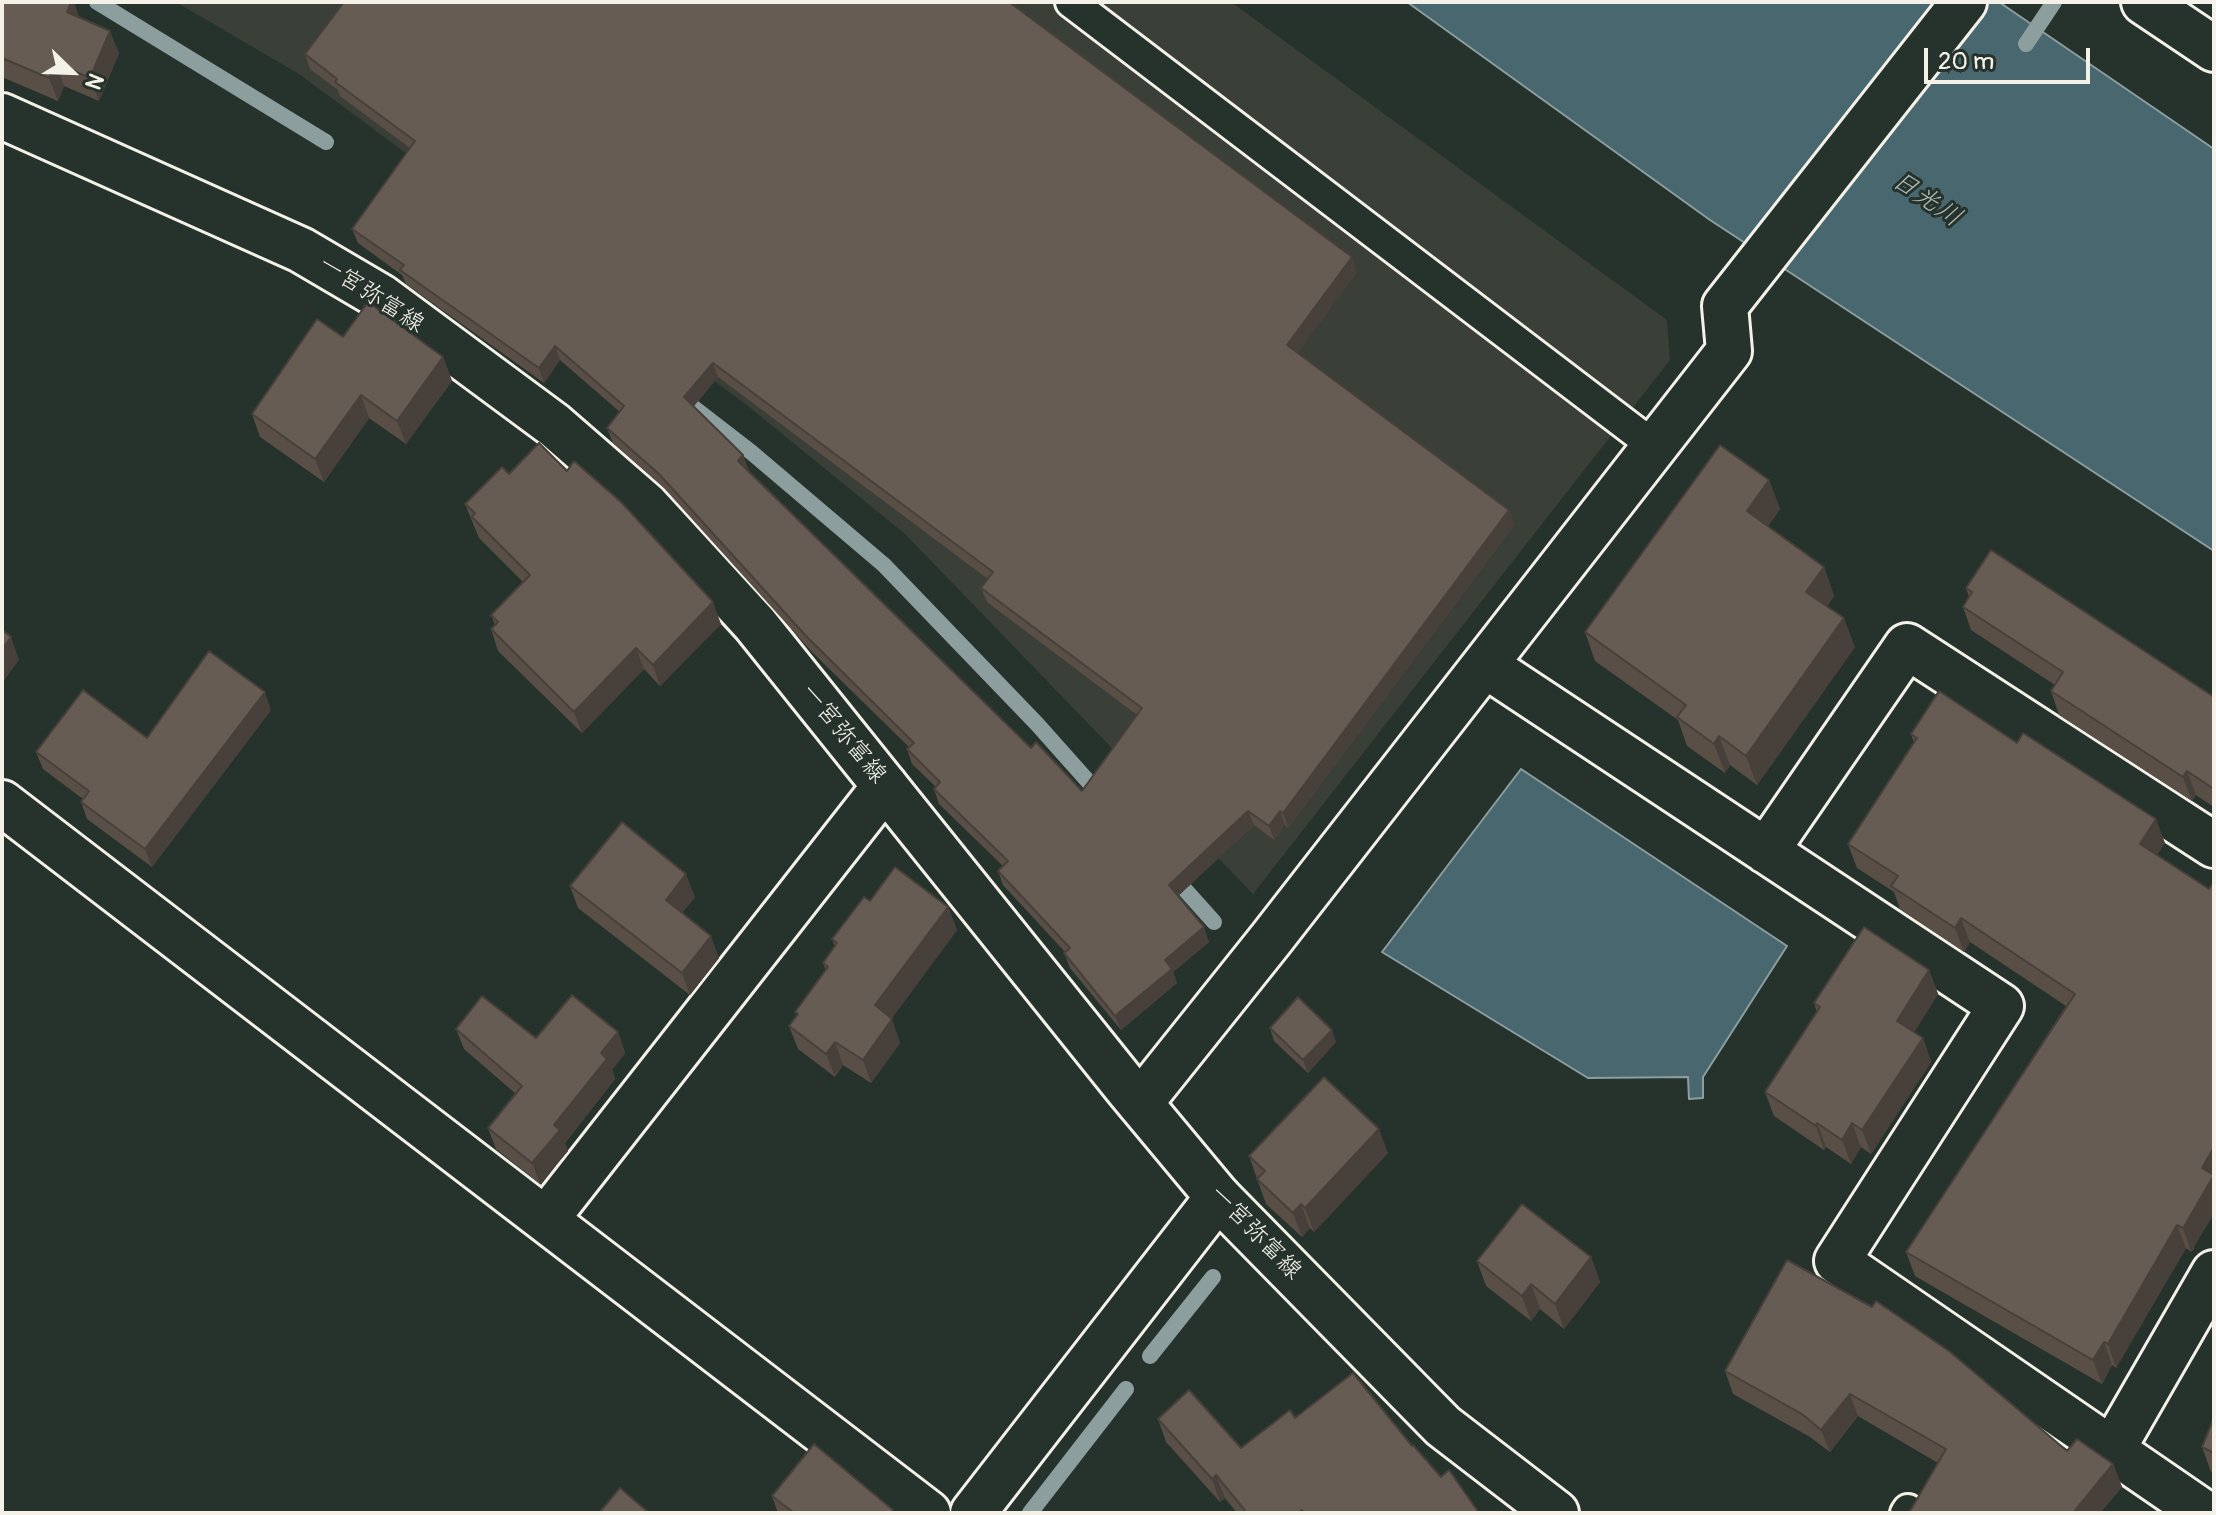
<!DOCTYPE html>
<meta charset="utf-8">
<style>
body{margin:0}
#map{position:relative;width:2216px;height:1515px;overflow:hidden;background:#26332d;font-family:Pangolin,sans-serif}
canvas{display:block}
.frame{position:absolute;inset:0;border:4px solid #f4f1e8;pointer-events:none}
.north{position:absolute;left:32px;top:32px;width:80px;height:80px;-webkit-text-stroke:6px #26332d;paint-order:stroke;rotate:113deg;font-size:22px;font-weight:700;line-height:32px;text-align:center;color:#f4f1e8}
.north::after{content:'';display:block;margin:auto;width:28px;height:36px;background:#f4f1e8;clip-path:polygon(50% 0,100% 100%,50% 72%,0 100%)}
.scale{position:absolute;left:1924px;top:48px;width:166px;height:36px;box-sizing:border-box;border:4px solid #f4f1e8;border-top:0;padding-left:10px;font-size:24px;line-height:28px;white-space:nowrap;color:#f4f1e8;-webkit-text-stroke:6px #26332d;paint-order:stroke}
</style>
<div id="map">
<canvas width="2216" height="1515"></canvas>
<div class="frame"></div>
<div class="north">N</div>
<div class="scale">20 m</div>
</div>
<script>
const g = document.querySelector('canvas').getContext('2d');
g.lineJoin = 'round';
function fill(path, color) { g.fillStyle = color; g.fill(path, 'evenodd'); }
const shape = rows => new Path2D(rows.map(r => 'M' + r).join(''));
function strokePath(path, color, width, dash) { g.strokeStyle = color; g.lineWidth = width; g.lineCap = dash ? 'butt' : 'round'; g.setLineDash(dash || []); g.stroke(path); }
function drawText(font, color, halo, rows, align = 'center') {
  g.font = font + ' Pangolin,"Klee One",sans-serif'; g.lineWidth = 6; g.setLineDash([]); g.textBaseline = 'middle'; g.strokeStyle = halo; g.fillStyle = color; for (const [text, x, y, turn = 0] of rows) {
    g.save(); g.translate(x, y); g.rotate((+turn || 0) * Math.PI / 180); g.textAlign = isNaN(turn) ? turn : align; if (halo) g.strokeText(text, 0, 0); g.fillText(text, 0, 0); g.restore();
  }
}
fill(shape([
 [176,2,1231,2,1667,320,1670,360,1253,894,905,534,748,406,299,74]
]), '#3a3f38');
const water = shape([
 [1407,2,1999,2,2214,149,2214,551,1710,220,1407,2],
 [1521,769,1787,946,1703,1077,1703,1098,1689,1099,1688,1077,1588,1078,1382,952,1521,769]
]);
fill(water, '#48676e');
strokePath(water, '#8d9e9f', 2);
strokePath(shape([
 [97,2,326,142],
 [2026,44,2054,2],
 [685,401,751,452,884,565,1037,724,1102,797],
 [1171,874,1214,922],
 [1150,1356,1213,1277],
 [1030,1513,1126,1389]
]), '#8d9e9f', 16);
const service = shape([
 [1071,2,1654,446],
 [1906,1513,1908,1510]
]);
const minor = shape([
 [2144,2,2214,49],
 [1485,665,2001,1006,1837,1261,2204,1513],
 [2,803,928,1513],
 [1766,851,1907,646,2214,845],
 [1140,1103,1271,939,1729,351,1725,306,1964,2],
 [546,1219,885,786],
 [2112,1450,2214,1273]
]);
const tertiary = shape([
 [973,1513,1218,1197]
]);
const secondary = shape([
 [2,116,301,250,381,297,554,425,646,505,755,624,1128,1089,1218,1197,1443,1426,1556,1513]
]);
strokePath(service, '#f4f1e8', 36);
strokePath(minor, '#f4f1e8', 50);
strokePath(tertiary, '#f4f1e8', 50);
strokePath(secondary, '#f4f1e8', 50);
strokePath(service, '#26332d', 30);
strokePath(minor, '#26332d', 44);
strokePath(tertiary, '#26332d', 44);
strokePath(secondary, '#26332d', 44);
fill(shape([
 [2,2,79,17,119,53,99,101,64,86,58,101,2,77],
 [305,54,1357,272,1297,353,1509,510,1514,525,1288,828,1285,825,1274,840,1254,825,1178,896,1209,942,1173,972,1177,983,1121,1030,1070,968,1064,953,1065,952,1003,885,998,871,1003,866,939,804,934,789,936,787,912,764,907,749,909,747,812,652,664,488,613,443,607,428,620,412,560,360,544,383,406,284,402,275,358,243,352,229,410,148,340,96,338,90,310,69],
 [718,377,988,579,981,588,987,602,1137,715,1082,791,1031,748,747,470,748,469,743,455,693,407],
 [343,337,443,357,452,381,406,444,369,418,324,482,260,437,252,414],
 [509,474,721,624,660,686,644,669,582,733,498,651,491,629,495,625,491,615,523,582,479,538,465,504],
 [1769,480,1780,509,1768,526,1824,567,1834,596,1827,606,1855,647,1757,785,1730,765,1725,773,1687,746,1678,720,1595,661,1585,632],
 [1966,588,2214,697,2214,807,2196,795,2192,801,2059,715,2051,691,2055,685,1971,630,1963,607,1969,597],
 [271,710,152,867,87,819,81,802,83,799,43,769,36,752,147,738],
 [1911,734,2165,843,2157,855,2209,889,2194,1249,2191,1252,2186,1248,2116,1368,2112,1365,2102,1384,1915,1276,1906,1252,2066,1006,1970,942,1964,952,1900,909,1894,892,1857,868,1848,844,1914,743],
 [570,886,695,897,682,913,719,958,690,995,578,908],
 [870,901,948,907,957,930,891,1019,900,1043,871,1083,843,1065,835,1077,798,1049,789,1026,797,1015,795,1012,826,971,823,963,835,947,832,939],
 [1929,970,1938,994,1914,1032,1923,1038,1931,1062,1871,1154,1861,1147,1851,1164,1826,1147,1824,1150,1774,1116,1765,1092,1817,1012,1814,1003],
 [1270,1028,1336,1042,1308,1073,1274,1041],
 [456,1029,536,1038,618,1032,625,1053,612,1070,615,1079,565,1143,568,1151,540,1184,496,1149,488,1128,516,1094,464,1049],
 [1388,1153,1314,1232,1310,1228,1302,1237,1266,1204,1249,1156],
 [1591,1257,1600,1282,1564,1329,1540,1309,1531,1321,1486,1286,1477,1261],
 [1787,1260,2067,1451,2113,1464,2122,1487,2100,1513,1909,1513,1938,1463,1858,1416,1830,1452,1810,1437,1733,1394,1725,1371],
 [1295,1418,1412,1446,1441,1477,1479,1513,1237,1513,1225,1498,1220,1502,1166,1442,1158,1419,1241,1448],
 [2214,1418,2214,1473,2211,1472,2202,1447],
 [772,1496,894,1513,778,1513]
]), '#594f47');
fill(shape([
 [71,2,74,2,81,21,67,12],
 [110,31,119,53,99,101,90,78],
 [56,63,64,86,58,101,49,78],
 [1352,257,1357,272,1292,360,1287,345],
 [555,346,560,360,544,383,539,368],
 [443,357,452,381,406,444,397,421],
 [713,363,718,377,689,412,684,397],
 [361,395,369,418,324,482,315,459],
 [743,455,748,469,743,476,738,461],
 [1769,480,1780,509,1757,540,1747,511],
 [1509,510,1514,525,1288,828,1283,813],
 [1824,567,1834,596,1817,620,1806,592],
 [713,602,721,624,660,686,653,665],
 [1844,618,1855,647,1757,785,1746,756],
 [11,637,19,660,2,683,2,649],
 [636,648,644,669,582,733,574,712],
 [265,692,271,710,152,867,145,849],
 [1719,736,1730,765,1725,773,1714,744],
 [2187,771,2196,795,2192,801,2183,777],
 [1248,811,1254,825,1175,899,1169,885],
 [1280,811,1285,825,1274,840,1269,826],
 [2156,819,2165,843,2149,868,2140,844],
 [686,874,695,897,674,922,666,900],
 [948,907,957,930,884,1029,875,1005],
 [1961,918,1970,942,1964,952,1955,928],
 [1204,927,1209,942,1173,972,1177,983,1121,1030,1115,1016,1165,960],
 [711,936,719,958,690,995,682,973],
 [1929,970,1938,994,1906,1045,1897,1021],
 [892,1019,900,1043,871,1083,863,1060],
 [1332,1030,1336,1042,1308,1073,1303,1060],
 [618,1032,625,1053,612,1070,615,1079,565,1143,568,1151,540,1184,532,1163,554,1125,601,1053],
 [1923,1038,1931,1062,1871,1154,1862,1130],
 [835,1042,843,1065,835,1077,826,1054],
 [1817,1123,1826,1147,1824,1150,1816,1126],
 [1852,1123,1861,1147,1851,1164,1842,1140],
 [1379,1129,1388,1153,1314,1232,1305,1208],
 [2214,1147,2214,1214,2191,1252,2183,1228,2202,1168],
 [1301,1204,1310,1228,1302,1237,1293,1213],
 [2177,1225,2186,1248,2116,1368,2108,1344],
 [1591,1257,1600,1282,1564,1329,1555,1304],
 [1531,1284,1540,1309,1531,1321,1522,1296],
 [2104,1342,2112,1365,2102,1384,2093,1360],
 [1850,1394,1858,1416,1830,1452,1821,1430],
 [2113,1464,2122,1487,2100,1513,2073,1513],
 [1216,1475,1225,1498,1220,1502,1212,1479]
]), '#48403a');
const building = shape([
 [2,2,71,2,67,12,110,31,90,78,56,63,49,78,2,58,2,2],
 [344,2,1009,2,1352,257,1287,345,1509,510,1283,813,1280,811,1269,826,1248,811,1169,885,1204,927,1165,960,1172,969,1115,1016,1064,953,1070,948,998,871,1008,861,934,789,940,782,907,749,914,743,807,637,659,474,607,428,624,406,555,346,539,368,400,270,404,265,352,229,415,141,335,82,337,79,305,54,344,2],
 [713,363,993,572,981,588,1142,708,1082,791,1036,742,1031,748,738,461,743,455,684,397,713,363],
 [368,302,443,357,397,421,361,395,315,459,252,414,317,319,343,337,368,302],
 [539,443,567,471,574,461,621,502,713,602,653,665,636,648,574,712,491,629,498,622,491,615,530,575,472,517,475,513,465,504,502,467,509,474,539,443],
 [1720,445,1769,480,1747,511,1824,567,1806,592,1844,618,1746,756,1719,736,1714,744,1677,717,1686,705,1585,632,1720,445],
 [1991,550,2214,697,2214,789,2187,771,2183,777,2051,691,2063,672,1963,607,1972,592,1966,588,1991,550],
 [2,630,11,637,2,649,2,630],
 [209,651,265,692,145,849,81,802,89,791,36,752,83,690,147,738,209,651],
 [1939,691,2017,743,2023,733,2156,819,2140,844,2209,889,2214,882,2214,1147,2202,1168,2214,1175,2185,1225,2183,1228,2177,1225,2108,1344,2104,1342,2093,1360,1906,1252,2075,994,1961,918,1955,928,1891,886,1898,876,1848,844,1917,738,1911,734,1939,691],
 [622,822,686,874,666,900,711,936,682,973,570,886,622,822],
 [895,867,948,907,875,1005,892,1019,863,1060,835,1042,826,1054,789,1026,798,1014,795,1012,828,967,823,963,837,943,832,939,864,897,870,901,895,867],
 [1864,927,1929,970,1897,1021,1923,1038,1862,1130,1852,1123,1842,1140,1817,1123,1816,1126,1765,1092,1820,1007,1814,1003,1864,927],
 [572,995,618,1032,601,1053,607,1059,554,1125,560,1130,532,1163,488,1128,522,1086,456,1029,482,996,536,1038,572,995],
 [1298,997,1332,1030,1303,1060,1270,1028,1298,997],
 [1324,1077,1379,1129,1305,1208,1301,1204,1293,1213,1257,1179,1265,1171,1249,1156,1324,1077],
 [1522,1204,1591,1257,1555,1304,1531,1284,1522,1296,1477,1261,1522,1204],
 [1787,1260,1872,1307,1876,1301,1949,1351,2067,1451,2077,1439,2113,1464,2073,1513,1909,1513,1946,1449,1850,1394,1821,1430,1802,1414,1725,1371,1787,1260],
 [1353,1373,1412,1446,1413,1445,1441,1477,1449,1470,1479,1513,1304,1513,1302,1510,1298,1513,1247,1513,1216,1475,1212,1479,1158,1419,1189,1390,1241,1448,1290,1410,1295,1418,1353,1373],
 [2214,1418,2214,1453,2202,1447,2214,1418],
 [814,1444,893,1510,890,1513,794,1513,772,1496,814,1444],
 [620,1488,649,1513,599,1513,620,1488]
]);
fill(building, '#675c53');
strokePath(building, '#48403a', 2);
drawText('24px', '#f4f1e8', '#26332d', [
 ["一宮弥富線",371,295,33],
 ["一宮弥富線",843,734,51],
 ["一宮弥富線",1255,1233,46]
]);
drawText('italic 26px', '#afbab7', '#26332d', [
 ["日光川",1926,200,34]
]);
</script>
